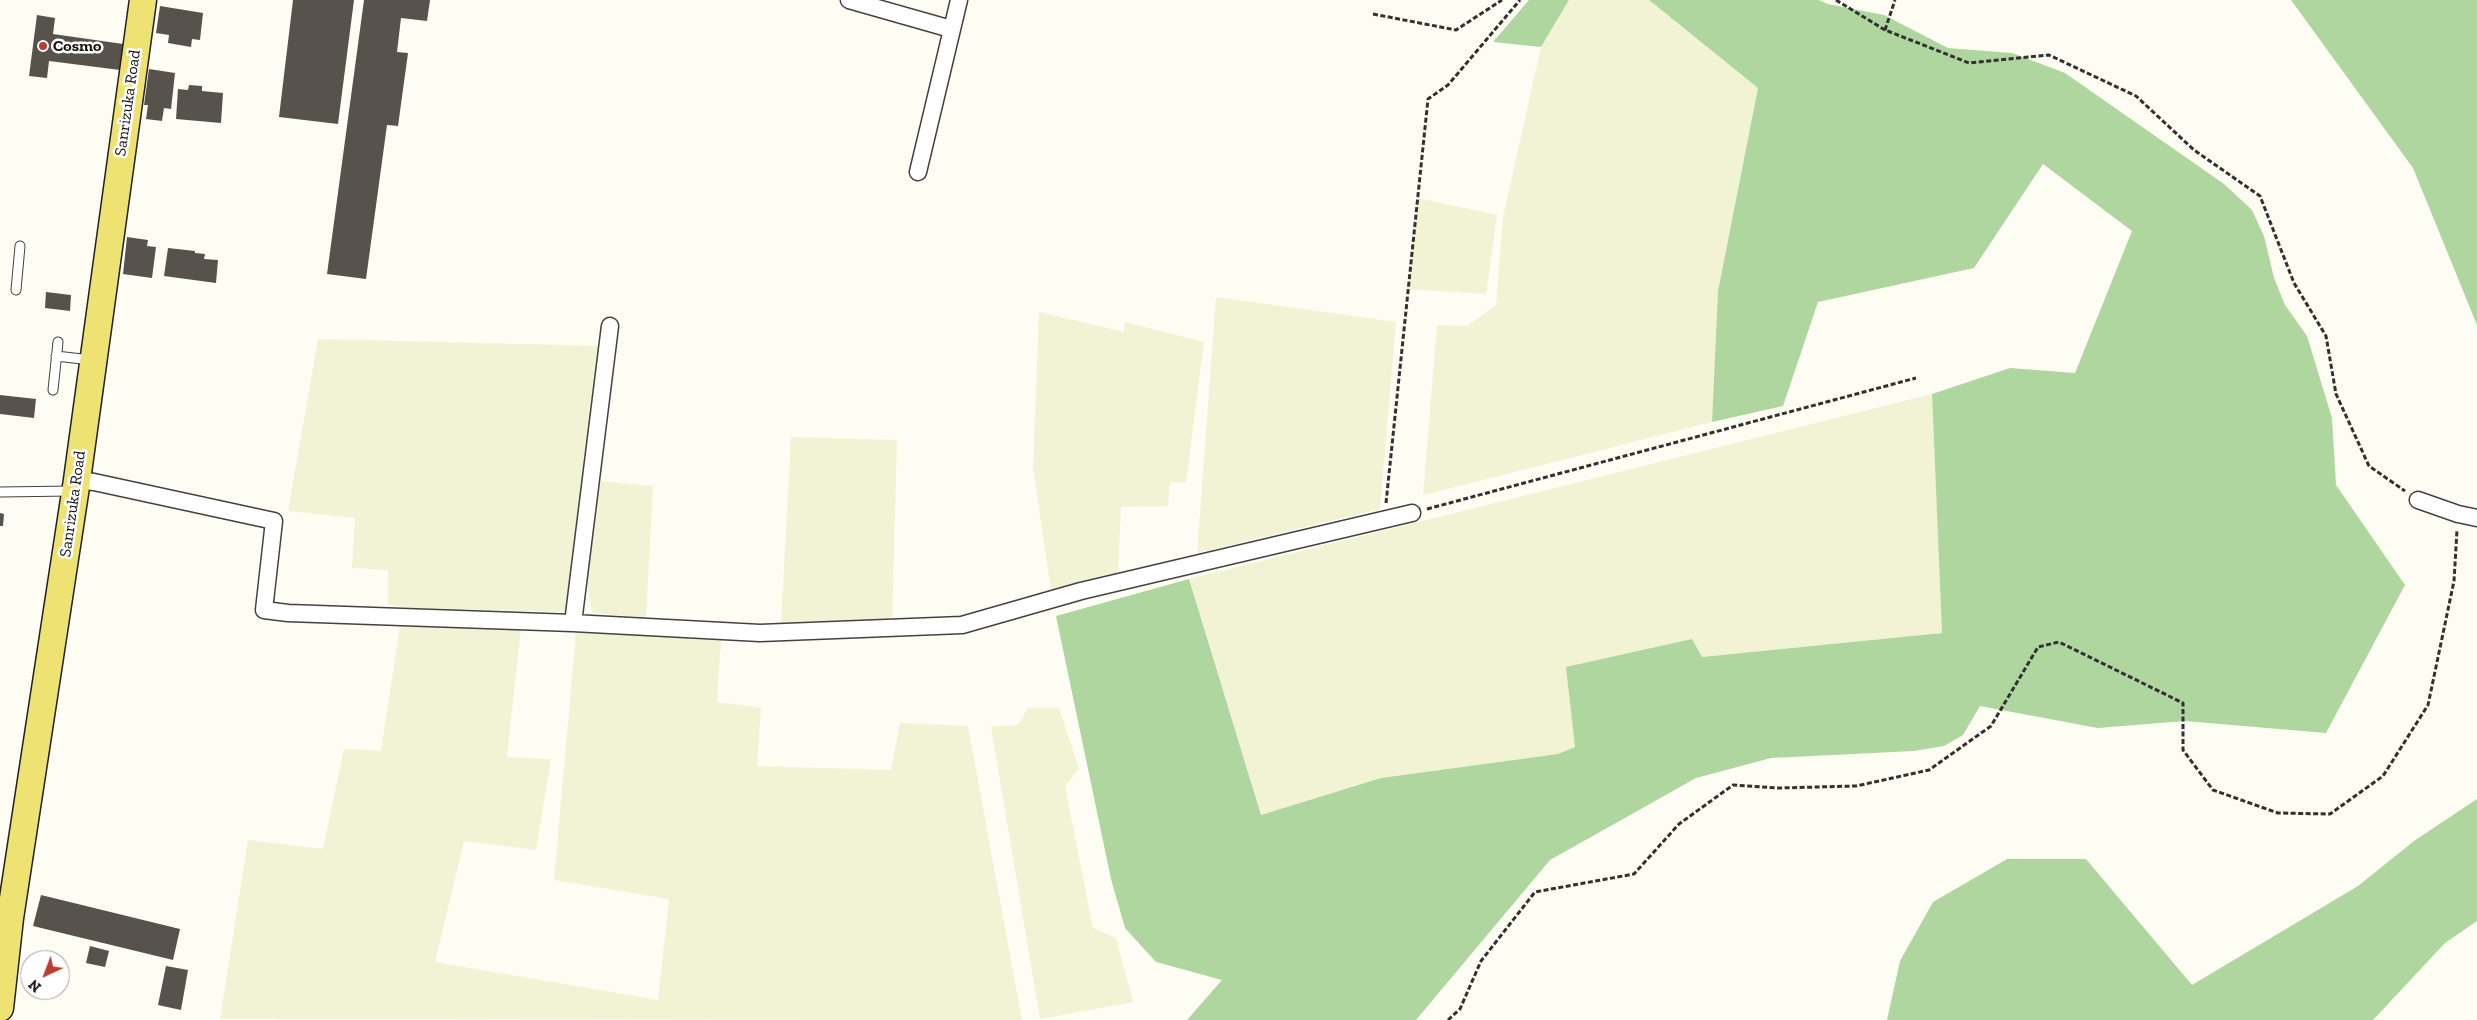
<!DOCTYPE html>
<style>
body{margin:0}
#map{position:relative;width:2477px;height:1020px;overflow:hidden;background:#fefdf3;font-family:"Zilla Slab",serif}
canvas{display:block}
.north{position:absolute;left:20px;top:950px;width:50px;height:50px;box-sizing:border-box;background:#fff;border:1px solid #9f9f9f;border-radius:50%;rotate:223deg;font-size:14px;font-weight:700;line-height:20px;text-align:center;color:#0f0f0f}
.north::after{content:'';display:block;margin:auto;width:18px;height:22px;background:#b53f31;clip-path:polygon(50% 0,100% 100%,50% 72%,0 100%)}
</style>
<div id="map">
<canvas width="2477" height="1020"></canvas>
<div class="north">N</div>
</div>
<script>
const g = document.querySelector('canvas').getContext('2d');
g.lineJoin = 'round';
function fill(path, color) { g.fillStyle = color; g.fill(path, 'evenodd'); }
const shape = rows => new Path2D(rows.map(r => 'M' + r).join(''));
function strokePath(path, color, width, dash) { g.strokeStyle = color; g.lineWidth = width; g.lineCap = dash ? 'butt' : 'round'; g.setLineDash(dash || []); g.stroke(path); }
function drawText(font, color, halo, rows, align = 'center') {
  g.font = font + ' "Zilla Slab",serif'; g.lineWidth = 5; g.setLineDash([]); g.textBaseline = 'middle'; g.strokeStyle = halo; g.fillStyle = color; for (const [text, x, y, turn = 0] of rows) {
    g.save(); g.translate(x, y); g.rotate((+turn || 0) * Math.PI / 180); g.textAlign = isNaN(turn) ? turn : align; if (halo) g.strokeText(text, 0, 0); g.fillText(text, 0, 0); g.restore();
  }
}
fill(shape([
 [1569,0,1649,0,1758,88,1718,291,1712,422,1423,495,1437,325,1467,326,1496,305,1503,217,1541,47],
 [1418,198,1497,215,1486,294,1407,289],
 [1216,297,1396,322,1380,509,1197,553],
 [1039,312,1124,332,1125,322,1204,342,1186,483,1170,482,1168,506,1121,507,1118,573,1051,591,1033,467],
 [318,339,601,346,566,612,415,608,388,605,388,570,352,568,355,518,288,511],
 [1932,394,1942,633,1701,657,1567,667,1575,747,1558,754,1381,778,1261,815,1189,579],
 [791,437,897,440,892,623,781,624],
 [600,481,653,486,646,618,592,613,587,580],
 [400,625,521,628,507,757,551,759,536,850,464,841,435,962,658,1000,669,899,554,880,576,632,721,640,717,702,761,708,757,766,891,770,900,723,968,726,1022,1020,220,1019,248,840,323,849,344,749,381,751],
 [1028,708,1059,708,1079,769,1065,786,1093,928,1116,938,1133,1002,1040,1019,991,727,1018,725]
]), '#f1f3d4');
fill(shape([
 [1529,0,1569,0,1541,47,1493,42],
 [1649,0,1819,0,1828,4,1884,15,1948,48,2012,53,2065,73,2224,184,2252,210,2264,236,2274,278,2285,305,2307,336,2332,418,2336,485,2405,585,2326,733,2185,721,2098,728,1980,706,1963,735,1944,746,1914,751,1771,758,1696,778,1550,860,1416,1020,1187,1020,1222,980,1156,962,1125,928,1111,879,1056,616,1189,579,1261,815,1381,778,1558,754,1575,747,1566,667,1692,639,1702,657,1942,633,1932,394,2010,368,2075,373,2132,231,2043,164,1974,268,1818,302,1783,406,1712,422,1718,291,1758,88],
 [2291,0,2477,0,2477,325,2413,168],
 [2477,799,2477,921,2445,943,2373,1020,1887,1020,1900,961,1933,902,2007,859,2086,859,2192,985,2358,886,2414,841]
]), '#afd69f');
fill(shape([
 [293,0,354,0,338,124,279,117],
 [364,0,430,0,427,21,401,18,397,52,408,53,398,126,387,125,366,279,327,274],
 [160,6,203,13,200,40,192,39,191,47,168,43,169,35,156,33],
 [37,15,55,18,53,34,123,44,120,70,49,61,47,78,29,76],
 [149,69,175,73,171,109,164,108,162,121,146,119,148,105,144,105],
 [189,85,202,86,202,91,223,93,221,123,176,119,178,89,188,90],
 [127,237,148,240,147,246,156,247,152,278,123,274],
 [168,248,195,251,195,253,205,254,204,259,218,260,216,283,164,276],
 [46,292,71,295,70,311,45,308],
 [0,395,36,399,34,418,0,414],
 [0,513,4,514,3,526,0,526],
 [41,895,180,929,173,960,33,926],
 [90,946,109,951,105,967,86,963],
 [166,966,188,970,181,1010,158,1005]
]), '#57524c');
const service = shape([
 [16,290,20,246],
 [56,356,91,360],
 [53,390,58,342],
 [0,492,72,491]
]);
const minor = shape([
 [849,0,951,29],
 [918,172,959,0],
 [77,480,94,482,274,521,264,610,288,613,573,623,760,633,962,625,1081,591,1412,513],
 [2418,500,2458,514,2477,518],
 [573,623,610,326]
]);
const primary = shape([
 [0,1008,10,918,77,480,143,0]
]);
strokePath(service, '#424242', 11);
strokePath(minor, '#424242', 19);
strokePath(primary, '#202020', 29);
strokePath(shape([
 [1836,0,1885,30,1969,63,2049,55,2136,96,2194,150,2260,196,2294,283,2326,336,2336,394,2369,466,2405,491],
 [1373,14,1456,30,1502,0],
 [1885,30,1895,0],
 [1386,503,1428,99,1448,85,1520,0],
 [1427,509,1916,378],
 [1448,1020,1460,1009,1481,961,1535,892,1634,874,1679,824,1733,785,1778,788,1856,786,1929,770,1991,726,2038,647,2059,642,2183,703,2183,750,2213,790,2278,813,2330,814,2383,776,2428,705,2454,581,2457,530]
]), '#313131', 3, [5, 2.5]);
strokePath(service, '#fff', 9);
strokePath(minor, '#fff', 16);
strokePath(primary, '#eee273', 26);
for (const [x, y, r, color] of [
 [43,46,5,"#b53f31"]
]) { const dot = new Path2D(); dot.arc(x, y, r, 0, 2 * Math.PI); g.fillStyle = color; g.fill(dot); strokePath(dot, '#fff', 2); }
drawText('bold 16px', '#0f0f0f', '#fff', [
 ["Cosmo",53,46]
], 'left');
drawText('16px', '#0f0f0f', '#fff', [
 ["Sanrizuka Road",128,103,-82],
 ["Sanrizuka Road",73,504,-82]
]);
</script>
